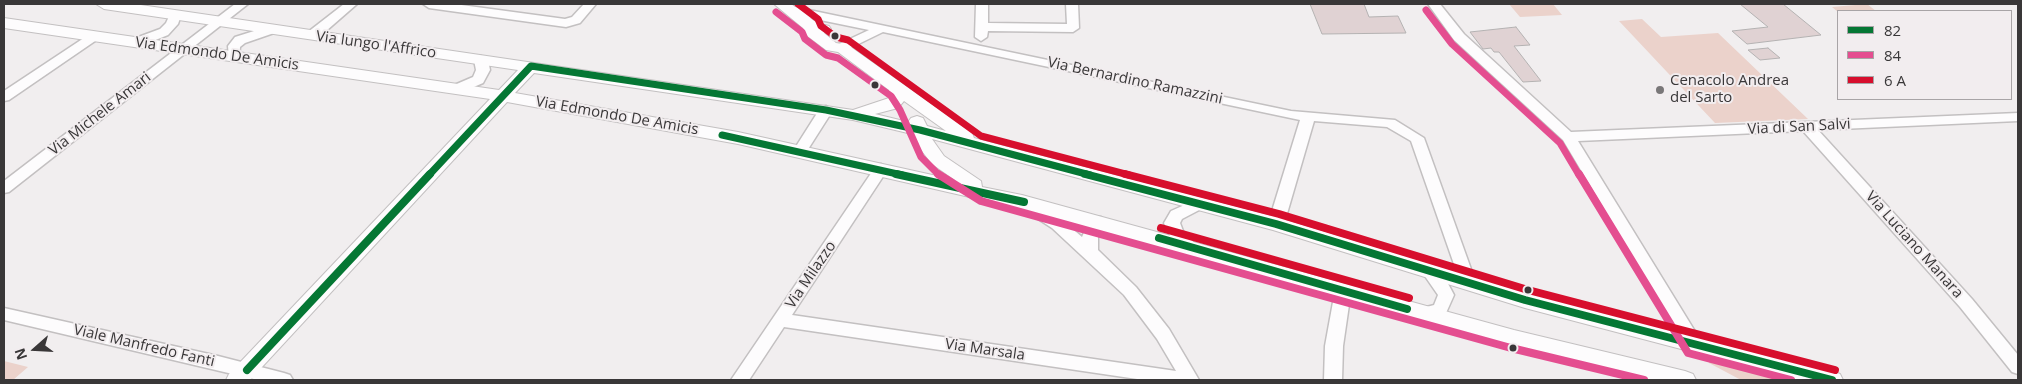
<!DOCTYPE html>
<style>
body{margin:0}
#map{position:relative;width:2022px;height:384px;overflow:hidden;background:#f1eeef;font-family:"Open Sans",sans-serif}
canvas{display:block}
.frame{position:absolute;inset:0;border:5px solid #393738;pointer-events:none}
.legend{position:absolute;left:1837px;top:10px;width:175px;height:90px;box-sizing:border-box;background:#f2edef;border:1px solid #a8a4a6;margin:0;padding:6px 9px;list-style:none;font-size:15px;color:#393738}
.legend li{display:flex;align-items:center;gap:10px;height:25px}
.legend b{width:25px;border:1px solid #a8a4a6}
.north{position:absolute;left:10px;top:324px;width:50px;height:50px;-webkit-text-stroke:4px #f2edef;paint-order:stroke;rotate:251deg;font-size:14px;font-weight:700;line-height:20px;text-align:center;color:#393738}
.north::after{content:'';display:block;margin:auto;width:18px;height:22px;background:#393738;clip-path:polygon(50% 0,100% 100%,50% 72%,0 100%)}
</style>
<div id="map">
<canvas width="2022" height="384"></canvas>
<div class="frame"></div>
<ul class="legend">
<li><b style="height:6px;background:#057734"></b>82</li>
<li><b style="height:6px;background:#e44e90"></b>84</li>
<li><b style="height:6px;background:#d70e2d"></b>6 A</li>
</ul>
<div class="north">N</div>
</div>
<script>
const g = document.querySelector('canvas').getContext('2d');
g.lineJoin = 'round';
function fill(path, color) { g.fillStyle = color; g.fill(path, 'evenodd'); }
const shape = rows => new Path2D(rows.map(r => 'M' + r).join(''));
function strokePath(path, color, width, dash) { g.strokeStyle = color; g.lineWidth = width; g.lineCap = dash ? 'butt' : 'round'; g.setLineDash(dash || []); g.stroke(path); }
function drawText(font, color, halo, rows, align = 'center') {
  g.font = font + ' "Open Sans",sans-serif'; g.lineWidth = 4; g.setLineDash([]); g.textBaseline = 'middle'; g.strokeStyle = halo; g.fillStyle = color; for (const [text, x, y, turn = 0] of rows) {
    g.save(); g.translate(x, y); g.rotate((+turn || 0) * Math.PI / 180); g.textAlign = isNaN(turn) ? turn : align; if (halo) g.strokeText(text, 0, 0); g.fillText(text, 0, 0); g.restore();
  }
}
fill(shape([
 [1509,4,1553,4,1562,15,1520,17],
 [1867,4,1876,11,1838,12,1832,7],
 [1642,19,1661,37,1718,33,1808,119,1715,123,1619,21],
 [1708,359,1760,372,1786,380,1741,380,1709,363],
 [4,361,28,367,13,380,4,380]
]), '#ebd2cb');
const building = shape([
 [1310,4,1364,4,1369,17,1398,16,1406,33,1322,34,1310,4],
 [1740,4,1783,4,1821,35,1747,44,1732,31,1768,27,1740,4],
 [1516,27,1530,45,1514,46,1541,81,1523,82,1499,52,1494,52,1491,48,1483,49,1470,32,1516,27],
 [1768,48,1780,58,1760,60,1748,50,1768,48]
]);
fill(building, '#e0d2d3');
strokePath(building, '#b4b2b2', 1);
const minor = shape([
 [235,4,248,4,9,192,4,193,4,181,235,4],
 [344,4,357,4,318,38,308,38,307,35,308,32,344,4],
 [423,4,454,4,565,19,572,17,584,4,596,4,580,23,566,27,429,8,423,4],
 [976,4,988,4,988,23,1067,24,1066,4,1078,4,1079,28,1073,32,988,31,987,37,981,41,975,37,976,4],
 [1428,4,1440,4,1464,34,1571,132,2018,113,2018,121,1818,130,1972,299,2018,355,2018,374,2012,372,1960,307,1803,131,1578,141,1704,346,1701,351,1695,353,1689,351,1563,140,1454,40,1428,4],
 [790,6,1291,111,1395,120,1424,138,1476,283,1474,287,1468,289,1462,287,1411,141,1387,127,1314,121,1284,224,1281,228,1276,229,1271,228,1268,224,1300,120,883,32,842,52,837,51,836,48,837,45,869,30,786,13,784,10,790,6],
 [175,11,181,15,178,24,168,35,143,45,133,45,132,42,133,39,160,29,166,23,171,12,175,11],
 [270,26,276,30,274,33,245,43,240,47,239,59,229,59,228,46,235,37,270,26],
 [93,32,98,33,99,36,98,39,9,100,4,101,4,91,93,32],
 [481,56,488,60,490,70,483,83,462,92,452,92,450,89,452,86,473,77,476,70,474,60,481,56],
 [826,106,833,110,805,154,795,154,793,151,795,148,821,107,826,106],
 [881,164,888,169,792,315,1176,371,1157,339,1124,295,1052,228,1021,208,1018,204,1021,200,1026,199,1062,220,1082,237,1091,217,1101,217,1104,221,1098,237,1098,250,1136,287,1169,329,1199,380,1144,380,784,327,749,380,731,380,876,166,881,164],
 [1198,199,1203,200,1206,204,1203,208,1182,219,1180,223,1183,231,1198,247,1196,251,1190,253,1184,251,1171,238,1164,223,1171,211,1198,199],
 [1428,263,1434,265,1445,278,1454,295,1446,313,1425,320,1419,319,1417,314,1419,309,1434,305,1438,295,1420,269,1422,265,1428,263],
 [1343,285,1349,287,1351,291,1343,346,1342,380,1324,380,1325,346,1335,291,1337,287,1343,285],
 [4,308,218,356,284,373,290,375,293,380,258,380,4,320,4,308]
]);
const tertiary = shape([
 [96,4,134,4,853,110,889,98,889,90,838,52,826,50,806,35,803,28,774,4,791,4,817,23,829,26,831,29,824,33,836,43,848,45,972,133,974,138,1276,217,1525,292,1832,371,1840,374,1843,380,1799,380,1525,308,1273,230,932,139,944,156,981,181,982,187,1022,195,1514,330,1685,371,1693,374,1696,380,1650,380,1514,346,1022,209,738,144,507,102,250,380,226,380,229,374,490,99,4,28,4,18,499,90,518,70,104,9,96,4],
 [534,73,853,120,912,134,915,142,932,164,955,180,738,132,515,93,534,73],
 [904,101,946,131,927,126,923,118,917,116,911,118,908,122,875,114,898,108,904,101]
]);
strokePath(minor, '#c3c0c1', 3);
strokePath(tertiary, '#c3c0c1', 2);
fill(minor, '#fdfcfd');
fill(tertiary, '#fdfcfd');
strokePath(shape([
 [722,135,902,175],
 [429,175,531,66,826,110,920,130,1090,175]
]), '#057734', 7);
strokePath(shape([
 [896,174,1024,202],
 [1085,174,1276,224,1525,300,1832,380],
 [1159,238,1407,309],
 [247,370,430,174]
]), '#057734', 8);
strokePath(shape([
 [1426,10,1452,44,1560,143,1579,175],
 [776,12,802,32,805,39,826,55,838,58,891,96,900,110,921,157,939,175]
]), '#e44e90', 7);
strokePath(shape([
 [938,174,981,201,1511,348,1644,380],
 [1579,174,1688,353,1791,380]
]), '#e44e90', 8);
strokePath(shape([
 [798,4,818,19,821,26,836,37,848,40,981,136,1129,175]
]), '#d70e2d', 7);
strokePath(shape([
 [1125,174,1279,214,1528,290,1835,370],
 [1161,228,1409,298]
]), '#d70e2d', 8);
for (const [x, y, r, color] of [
 [835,36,4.5,"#393738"],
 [875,85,4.5,"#393738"],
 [1660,90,5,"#797778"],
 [1528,290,4.5,"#393738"],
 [1513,348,4.5,"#393738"]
]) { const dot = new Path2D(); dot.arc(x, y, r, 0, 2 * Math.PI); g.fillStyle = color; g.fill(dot); strokePath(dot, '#f2edef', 2); }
drawText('15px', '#393738', '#f2edef', [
 ["Via lungo l'Affrico",376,45,8],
 ["Via Edmondo De Amicis",217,54,8],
 ["Via Bernardino Ramazzini",1135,81,12],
 ["Via Michele Amari",100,114,-38],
 ["Via Edmondo De Amicis",617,116,10],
 ["Via di San Salvi",1799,127,-3],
 ["Via Luciano Manara",1914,245,48],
 ["Via Milazzo",811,275,-56],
 ["Viale Manfredo Fanti",144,346,13],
 ["Via Marsala",985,350,8]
]);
drawText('15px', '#393738', '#f2edef', [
 ["Cenacolo Andrea",1670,81],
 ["del Sarto",1670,98]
], 'left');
</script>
